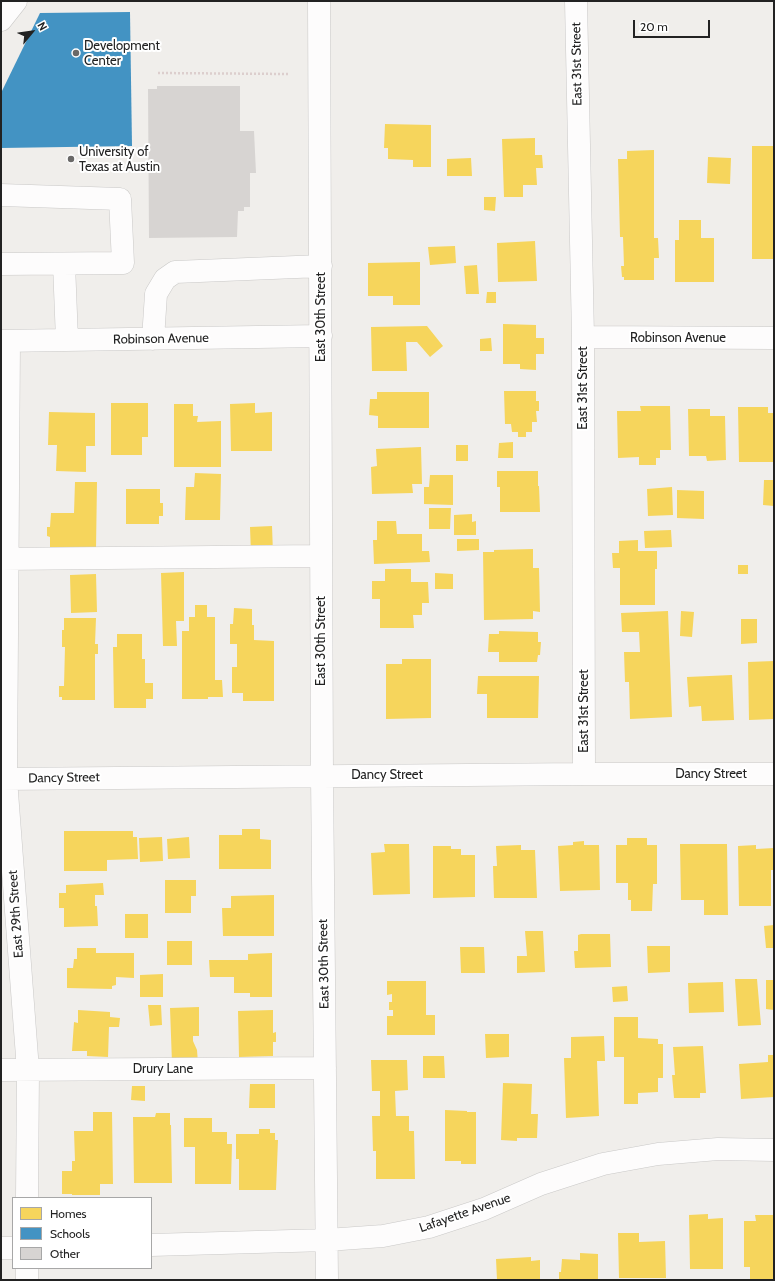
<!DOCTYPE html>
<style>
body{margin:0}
#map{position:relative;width:775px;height:1281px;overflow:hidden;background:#f0eeeb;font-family:Cabin,sans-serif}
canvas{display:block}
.frame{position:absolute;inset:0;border:2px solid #222;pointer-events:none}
.legend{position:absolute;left:12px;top:1197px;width:140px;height:72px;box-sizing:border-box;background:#fff;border:1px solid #a7a7a7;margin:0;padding:5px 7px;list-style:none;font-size:12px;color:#222}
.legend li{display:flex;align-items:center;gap:8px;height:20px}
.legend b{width:20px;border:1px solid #a7a7a7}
.north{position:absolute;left:12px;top:12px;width:40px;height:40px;-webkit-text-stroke:3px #fff;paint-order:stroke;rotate:61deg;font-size:11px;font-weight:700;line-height:16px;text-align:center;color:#222}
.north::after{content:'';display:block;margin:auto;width:14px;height:18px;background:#222;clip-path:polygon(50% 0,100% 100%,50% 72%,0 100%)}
.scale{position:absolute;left:633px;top:20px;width:77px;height:18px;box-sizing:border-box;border:2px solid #222;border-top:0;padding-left:5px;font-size:12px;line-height:14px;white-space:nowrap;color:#222;-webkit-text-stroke:3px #fff;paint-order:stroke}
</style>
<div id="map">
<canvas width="775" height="1281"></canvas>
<div class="frame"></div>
<ul class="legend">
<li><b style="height:11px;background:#f6d55c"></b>Homes</li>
<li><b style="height:11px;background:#4393c3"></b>Schools</li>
<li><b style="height:11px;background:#d7d4d2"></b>Other</li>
</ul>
<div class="north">N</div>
<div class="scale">20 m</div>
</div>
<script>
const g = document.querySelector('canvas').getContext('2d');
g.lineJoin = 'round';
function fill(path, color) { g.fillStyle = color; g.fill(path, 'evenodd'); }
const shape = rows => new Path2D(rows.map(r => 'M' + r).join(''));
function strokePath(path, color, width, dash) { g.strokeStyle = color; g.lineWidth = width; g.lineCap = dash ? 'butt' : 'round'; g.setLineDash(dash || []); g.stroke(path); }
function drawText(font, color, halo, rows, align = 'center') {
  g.font = font + ' Cabin,sans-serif'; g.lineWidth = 4; g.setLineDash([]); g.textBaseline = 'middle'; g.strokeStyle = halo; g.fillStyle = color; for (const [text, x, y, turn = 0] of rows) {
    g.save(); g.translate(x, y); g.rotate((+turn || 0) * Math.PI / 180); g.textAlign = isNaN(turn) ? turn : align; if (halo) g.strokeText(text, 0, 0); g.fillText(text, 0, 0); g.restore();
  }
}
fill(shape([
 [385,124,431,125,431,167,413,167,413,160,388,159,388,148,384,148],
 [535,138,535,155,542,155,543,168,536,168,537,185,523,185,523,197,504,197,502,139],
 [752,146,774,146,774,259,752,259],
 [654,150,654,238,658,238,659,258,654,258,654,280,624,280,624,277,622,277,621,266,624,266,623,237,620,237,618,159,627,159,627,151],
 [708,157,731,158,730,184,707,183],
 [471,158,472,176,447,176,447,159],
 [484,197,496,197,495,211,484,210],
 [679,220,701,220,701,238,714,238,714,282,675,282,675,240,679,240],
 [535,241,537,281,498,282,497,243],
 [455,246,456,263,430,265,428,247],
 [420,262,420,305,393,305,393,296,368,296,368,263],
 [477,265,479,294,466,294,464,266],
 [487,292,496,292,496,303,486,303],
 [503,324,536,325,536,338,544,338,544,354,536,354,536,370,520,369,520,364,503,364],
 [427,326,443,346,430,357,417,342,406,342,407,371,372,371,371,327],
 [491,338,492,351,480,351,480,339],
 [504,391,536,391,536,401,539,401,539,411,536,411,537,422,532,422,532,432,526,432,526,437,518,437,518,432,512,432,511,424,505,424],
 [377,392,429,392,429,428,378,428,378,416,369,415,370,399,377,399],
 [111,403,148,403,148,437,142,437,142,455,111,455],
 [255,403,255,413,272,412,272,451,231,451,230,404],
 [174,404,193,404,193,416,198,416,197,422,221,421,221,467,174,467],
 [640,406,670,406,671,450,660,450,660,458,656,458,656,465,639,465,639,457,618,458,617,411,641,411],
 [738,407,768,407,768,413,774,413,774,462,739,462],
 [688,409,710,409,710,416,725,416,726,460,707,461,706,456,689,456],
 [49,412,95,413,95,446,86,446,86,472,56,471,57,445,48,445],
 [513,442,513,458,498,458,499,443],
 [456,445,468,445,468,461,456,461],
 [421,447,422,484,412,484,413,493,372,494,371,467,377,466,376,449],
 [497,471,538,471,538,486,539,486,540,512,500,512,500,487,497,487],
 [195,473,221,474,220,520,185,520,186,487,194,487],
 [430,475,453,475,453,505,424,504,424,487,429,487],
 [764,480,774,480,774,506,763,505],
 [75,482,97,482,96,549,50,548,50,537,47,536,47,527,50,527,51,513,74,513],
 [672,487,673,515,648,516,647,489],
 [126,489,160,489,160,503,163,503,163,516,159,516,159,524,126,524],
 [677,490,704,491,704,519,677,518],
 [429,508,451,508,450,529,429,529],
 [472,514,472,522,476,521,476,535,454,535,454,515],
 [377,521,396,521,397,534,422,534,422,551,429,551,430,562,374,564,373,540,377,540],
 [272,526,273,553,251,554,250,527],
 [671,530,672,547,645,548,644,531],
 [457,539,479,539,479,550,457,551],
 [638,540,638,551,657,551,657,569,655,569,655,605,620,605,620,568,613,568,612,553,619,553,619,541],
 [533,549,533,568,539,568,540,612,533,611,533,619,484,620,483,552,494,552,494,550],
 [738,565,748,565,748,574,738,574],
 [385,569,411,569,411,582,428,582,429,603,422,603,422,615,413,615,414,628,380,628,380,599,372,599,372,581,385,581],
 [184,572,184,621,176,621,177,646,163,646,161,573],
 [435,573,453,574,453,589,435,589],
 [96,574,97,612,71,613,70,575],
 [195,605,207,605,207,617,215,617,215,680,222,680,223,697,208,697,208,699,182,699,182,631,189,631,189,617,195,617],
 [234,608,252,609,252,625,254,625,254,640,274,641,274,701,243,701,243,693,232,693,232,667,237,667,237,644,230,644,230,624,233,624],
 [668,611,672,717,630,719,629,682,625,682,624,652,640,652,639,632,622,632,621,613],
 [681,611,694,612,692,637,680,636],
 [64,618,96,618,95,644,98,644,98,654,95,654,95,700,62,700,62,697,59,697,59,686,64,686,65,647,62,647,62,630,64,630],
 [741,619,757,619,757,643,741,644],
 [499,631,538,632,538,642,541,642,540,655,538,655,537,662,499,662,499,652,488,652,489,634,499,634],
 [117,634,142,634,142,659,145,659,145,683,153,683,153,699,146,699,146,708,114,708,113,647,117,647],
 [402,659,431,659,431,718,386,719,386,664,402,664],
 [774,661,774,719,749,720,748,662],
 [732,675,734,720,702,721,701,706,689,707,687,677],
 [478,676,539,676,538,718,487,718,487,694,477,694],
 [242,829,260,829,260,839,271,840,271,869,219,869,219,835,242,835],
 [64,831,133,831,133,837,137,837,138,859,107,860,107,871,64,871],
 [162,837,163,861,140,862,139,838],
 [189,837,190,858,168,859,167,839],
 [627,838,647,838,647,845,657,845,657,884,653,884,652,911,631,911,631,900,628,900,628,883,616,883,616,845,627,845],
 [584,841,584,845,599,845,600,890,560,891,558,846,573,845,573,842],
 [384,844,409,844,410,894,373,895,371,853,385,852],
 [680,844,727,844,728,915,704,915,704,900,681,900],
 [521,845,521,850,535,850,537,898,494,898,493,866,497,866,496,846],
 [756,845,756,849,774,848,774,870,771,870,771,906,739,906,738,846],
 [433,846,451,846,451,849,461,849,461,855,475,855,475,897,433,898],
 [165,880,196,880,196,896,191,896,191,913,165,913],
 [103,883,104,895,95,895,95,906,97,906,98,926,64,927,64,908,59,908,59,893,66,893,66,885],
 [274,895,274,936,223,936,222,908,231,908,231,896],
 [125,914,148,914,148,938,125,938],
 [774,925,774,948,766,948,764,926],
 [525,931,543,931,545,972,517,973,517,956,527,956],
 [581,934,610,934,611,967,575,968,574,951,578,951,578,935],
 [167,941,192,941,192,965,167,965],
 [647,946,670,946,670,972,648,973],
 [460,947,484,947,485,973,461,973],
 [77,948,96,948,96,953,134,953,134,978,116,977,116,985,112,986,112,989,67,988,67,968,73,968,74,959,77,959],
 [272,953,272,997,250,997,250,993,234,993,234,977,210,977,209,960,248,960,248,954],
 [163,974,163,997,140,997,140,975],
 [735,979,757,979,761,1025,738,1026],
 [766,980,774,980,774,1010,766,1009],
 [387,981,426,981,426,1015,435,1015,435,1035,387,1035,387,1016,393,1016,393,1010,389,1010,389,1002,392,1002,392,994,387,995],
 [723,982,724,1012,689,1013,688,983],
 [627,986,628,1001,613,1002,612,987],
 [148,1005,161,1005,162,1025,150,1026],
 [199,1007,199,1036,193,1036,193,1041,197,1050,198,1063,172,1063,170,1008],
 [78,1010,110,1012,110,1017,120,1018,119,1027,109,1027,108,1057,87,1056,87,1051,72,1051,74,1022,78,1023],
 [273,1010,273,1033,276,1032,276,1042,273,1042,273,1056,239,1057,238,1011],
 [614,1017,638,1017,638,1038,658,1039,658,1044,663,1044,663,1078,658,1078,658,1092,638,1093,638,1104,624,1104,624,1057,614,1057],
 [485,1034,509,1034,509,1057,486,1058],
 [604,1036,605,1061,597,1061,599,1116,566,1118,564,1058,571,1058,571,1037],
 [703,1046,706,1093,700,1093,700,1098,674,1098,672,1075,675,1075,673,1047],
 [768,1055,774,1055,774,1097,741,1099,739,1064,768,1062],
 [423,1056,444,1056,445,1078,423,1078],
 [371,1060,407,1060,408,1090,395,1091,396,1116,409,1116,409,1131,414,1131,415,1179,376,1179,376,1151,373,1151,372,1116,380,1116,380,1091,372,1091],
 [503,1083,532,1084,531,1114,538,1114,537,1138,517,1138,517,1141,501,1140],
 [250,1084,275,1084,275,1108,249,1108],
 [132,1086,145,1086,145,1101,131,1100],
 [445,1110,467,1111,467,1112,476,1112,476,1164,461,1164,461,1161,445,1161],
 [93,1112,112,1112,113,1184,100,1184,100,1195,72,1195,72,1194,62,1194,62,1171,72,1171,72,1161,75,1161,74,1131,93,1131],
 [156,1113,170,1113,170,1125,171,1125,172,1183,134,1183,133,1117,155,1117],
 [184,1118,212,1118,212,1132,227,1132,227,1144,232,1144,231,1184,195,1184,195,1147,184,1147],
 [259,1129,270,1129,270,1133,275,1133,275,1140,278,1140,276,1190,239,1190,239,1159,236,1159,236,1134,259,1134],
 [708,1214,708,1219,723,1218,723,1269,690,1269,689,1215],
 [755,1215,774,1215,774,1280,750,1280,750,1267,744,1267,744,1221,756,1221],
 [618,1233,639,1233,639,1242,665,1241,666,1278,619,1278],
 [580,1253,598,1254,598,1280,559,1280,559,1272,561,1272,562,1259,580,1260],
 [531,1257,531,1261,540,1260,540,1280,497,1280,496,1259]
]), '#f6d55c');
fill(shape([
 [130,12,132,146,1,148,1,93,40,13]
]), '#4393c3');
fill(shape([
 [157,86,240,86,240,131,254,131,256,173,250,173,250,207,244,207,244,211,238,211,237,237,149,238,148,89,157,89]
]), '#d7d4d2');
const minor = shape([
 [319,1,322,776,327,1280],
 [576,1,583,337,584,774],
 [1,20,16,1],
 [1,195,120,199,123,263,1,264],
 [64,264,67,340],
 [583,337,774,338],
 [153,339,156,294,165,279,175,272,321,266],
 [1,341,321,336],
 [9,341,6,779,28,1070,27,1198],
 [1,559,321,556],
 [1,779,584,774,774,774],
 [1,1070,325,1068],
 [151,1245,327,1240,383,1236,429,1227,484,1209,541,1184,603,1164,658,1154,718,1149,774,1150],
 [1,1248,13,1248],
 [27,1268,27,1280]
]);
strokePath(minor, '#c9c8c7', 23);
strokePath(shape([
 [158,73,288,74]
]), '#dccecd', 2.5, [2, 2]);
strokePath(minor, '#fdfcfc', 22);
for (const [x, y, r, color] of [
 [76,53,4,"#6a6968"],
 [71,159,4,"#6a6968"]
]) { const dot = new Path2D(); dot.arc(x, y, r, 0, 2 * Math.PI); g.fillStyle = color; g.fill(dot); strokePath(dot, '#fff', 1.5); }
drawText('13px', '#222', '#fff', [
 ["Development",84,46],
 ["Center",84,61],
 ["University of",79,152],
 ["Texas at Austin",79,167]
], 'left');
drawText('13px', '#222', '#fff', [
 ["East 31st Street",577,64,-91],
 ["East 30th Street",321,317,-90],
 ["Robinson Avenue",678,338],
 ["Robinson Avenue",161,339,-1],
 ["East 31st Street",583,388,-90],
 ["East 30th Street",321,641,-90],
 ["East 31st Street",584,711,-90],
 ["Dancy Street",711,774],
 ["Dancy Street",387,775],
 ["Dancy Street",64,778,-1],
 ["East 29th Street",16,914,-94],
 ["East 30th Street",324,964,-91],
 ["Drury Lane",163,1069],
 ["Lafayette Avenue",465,1213,-19]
]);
</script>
